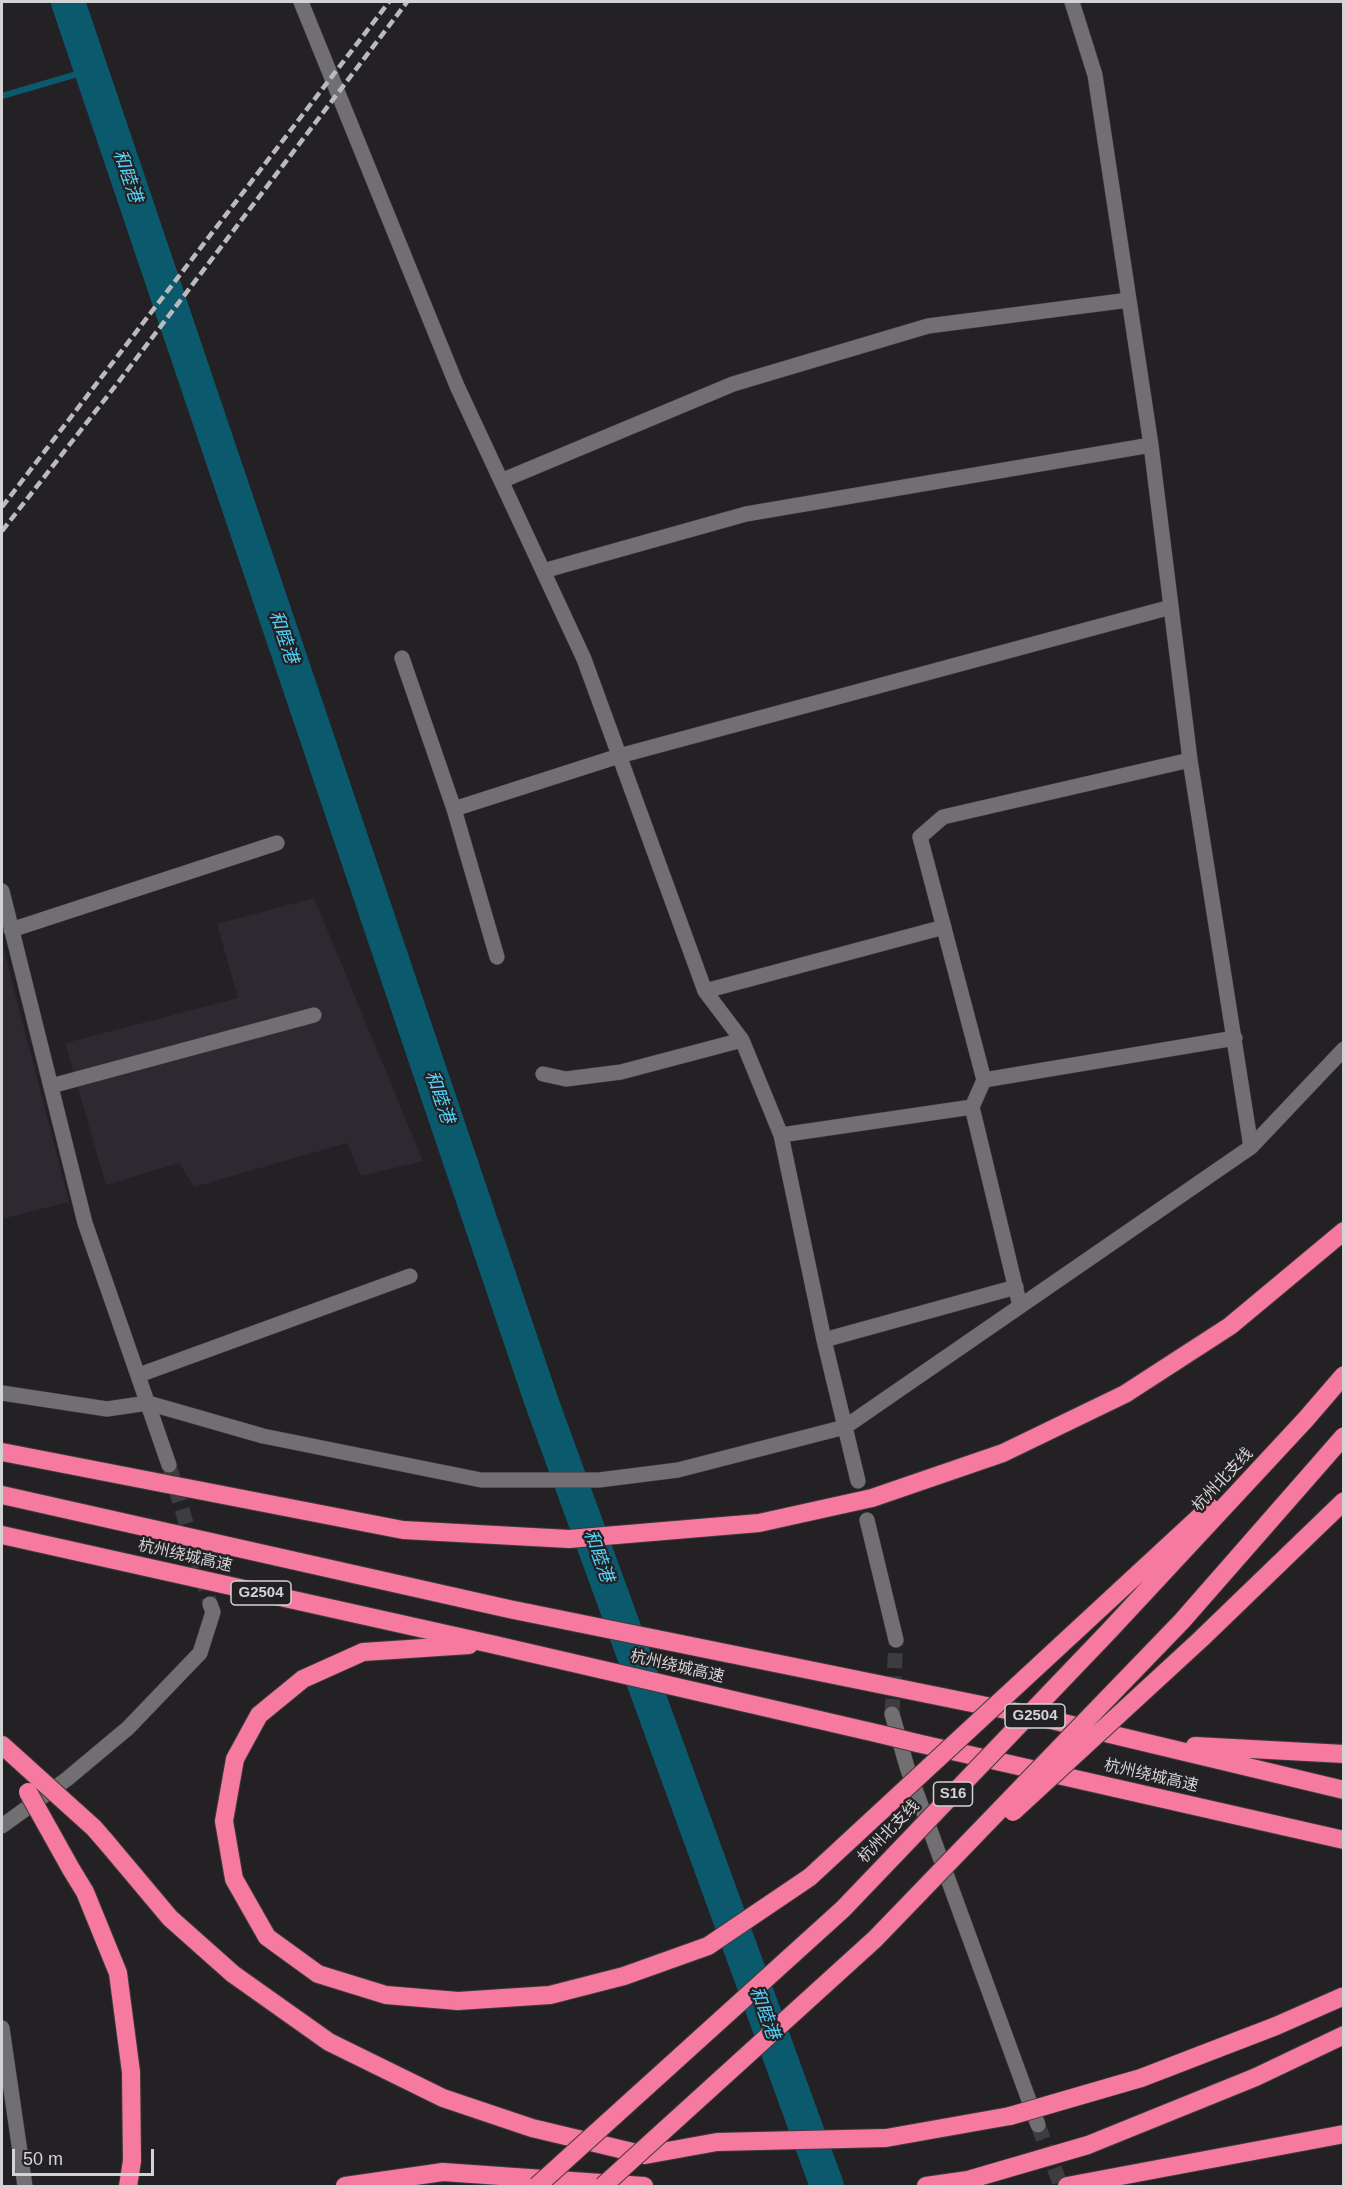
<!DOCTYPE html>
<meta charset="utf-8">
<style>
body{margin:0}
#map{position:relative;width:1345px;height:2188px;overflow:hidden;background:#232124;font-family:Arial,sans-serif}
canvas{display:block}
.frame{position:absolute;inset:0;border:3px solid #d3d2d4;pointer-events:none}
.scale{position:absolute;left:12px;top:2149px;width:142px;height:27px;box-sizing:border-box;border:3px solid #d3d2d4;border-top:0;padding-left:8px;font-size:18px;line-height:21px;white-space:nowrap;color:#d3d2d4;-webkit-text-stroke:4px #232124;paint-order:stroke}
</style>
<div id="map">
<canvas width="1345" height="2188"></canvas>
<div class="frame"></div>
<div class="scale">50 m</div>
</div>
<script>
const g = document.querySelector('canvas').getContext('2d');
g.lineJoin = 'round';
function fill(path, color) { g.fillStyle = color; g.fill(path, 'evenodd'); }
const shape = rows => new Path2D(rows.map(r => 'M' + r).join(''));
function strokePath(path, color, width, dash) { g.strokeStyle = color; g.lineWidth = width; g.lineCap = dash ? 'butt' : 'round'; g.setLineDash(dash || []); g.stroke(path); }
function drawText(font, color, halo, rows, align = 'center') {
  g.font = font + ' Arial,"Noto Sans SC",sans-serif'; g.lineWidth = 4.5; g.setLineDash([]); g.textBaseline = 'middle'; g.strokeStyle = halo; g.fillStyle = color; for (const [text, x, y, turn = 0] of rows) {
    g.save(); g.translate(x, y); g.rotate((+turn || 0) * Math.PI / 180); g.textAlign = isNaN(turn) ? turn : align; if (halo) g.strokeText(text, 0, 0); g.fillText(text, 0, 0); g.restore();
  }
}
fill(shape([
 [314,898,423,1161,361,1176,347,1143,194,1187,179,1163,106,1185,65,1043,238,998,217,924],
 [2,943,69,1202,2,1219]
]), '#2e2930');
strokePath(shape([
 [2,96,91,70]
]), '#0b596d', 6);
strokePath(shape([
 [68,2,542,1403,827,2186]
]), '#0b596d', 34);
strokePath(shape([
 [169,1465,210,1604],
 [892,1714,896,1640],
 [1038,2125,1061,2186]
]), '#3d3c3e', 15, [15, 8]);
const street = shape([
 [301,2,457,386,584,659,705,991,742,1040,781,1135,824,1340,858,1481],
 [1072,2,1095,75,1151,445,1190,760,1251,1147],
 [501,481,733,384,928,326,1129,300],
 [543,571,746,514,1151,445],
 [402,658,454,809,619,756,1171,607],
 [454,809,497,957],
 [2,891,85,1223,169,1465],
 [11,930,277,843],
 [705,991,944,927],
 [543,1074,566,1079,621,1072,742,1040],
 [984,1080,1235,1038],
 [51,1086,314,1015],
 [781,1135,972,1107],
 [1020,1306,972,1107,984,1080,920,837,943,817,1190,760],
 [824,1340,1016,1287],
 [139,1375,410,1276],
 [2,1393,107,1409,148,1403,263,1436,481,1480,599,1480,678,1470,845,1427,1251,1147,1344,1049],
 [867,1520,896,1640],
 [892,1714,907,1767,1038,2125],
 [2,1826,67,1779,128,1728,200,1653,213,1612,210,1604],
 [2,2028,25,2186]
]);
const highway = shape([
 [2,1452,403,1530,569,1539,759,1523,872,1498,1003,1453,1125,1394,1230,1326,1344,1231],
 [2,1495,509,1609,1026,1714,1344,1790],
 [2,1535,491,1644,880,1734],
 [917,1743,1344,1840],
 [2,1745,43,1782],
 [1195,1746,1344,1754],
 [107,1843,170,1918,233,1974,329,2042,443,2098,532,2128,645,2155,717,2142,886,2138,1010,2116],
 [71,1869,85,1892,118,1973,131,2072,132,2161,128,2186],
 [458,2001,386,1995,318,1974,267,1937,234,1879,224,1821,235,1759,259,1715,303,1679,363,1652,469,1645],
 [345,2186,443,2172,644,2186],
 [926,2186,968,2180,1088,2145,1256,2077,1344,2035],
 [1067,2186,1344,2134]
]);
strokePath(street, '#3c3b3d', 16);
strokePath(highway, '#3c3b3d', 20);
strokePath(street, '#726f72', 15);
strokePath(highway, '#f6799f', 18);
strokePath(shape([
 [2,507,389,2],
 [2,531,120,380,407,2]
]), '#bab9bb', 4.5, [9, 4.5]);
const highwayBridge = shape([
 [880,1734,917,1743],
 [43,1782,94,1828,107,1843],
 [28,1792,71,1869],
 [1013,1812,1201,1639,1344,1501],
 [458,2001,550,1995,624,1976,708,1946,810,1877,1210,1507],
 [1010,2116,1141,2078,1276,2026,1344,1996],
 [537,2186,843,1909,1109,1631,1306,1419,1344,1375],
 [603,2186,875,1939,1182,1621,1344,1436]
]);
strokePath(highwayBridge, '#3c3b3d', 20, []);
strokePath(highwayBridge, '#f6799f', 18);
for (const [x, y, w] of [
 [261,1593,60],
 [1035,1716,60],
 [953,1794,39]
]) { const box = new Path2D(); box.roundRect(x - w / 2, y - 12, w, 24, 4.5); g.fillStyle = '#232124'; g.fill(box); strokePath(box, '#d3d2d4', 1.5); }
drawText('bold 15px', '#d3d2d4', null, [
 ["G2504",261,1593],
 ["G2504",1035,1716],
 ["S16",953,1794]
]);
drawText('16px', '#d3d2d4', '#232124', [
 ["杭州北支线",1223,1480,-47],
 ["杭州绕城高速",185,1556,13],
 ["杭州绕城高速",677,1667,13],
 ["杭州绕城高速",1151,1776,13],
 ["杭州北支线",889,1832,-46]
]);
drawText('italic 18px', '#50d3f9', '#232124', [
 ["和睦港",127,176,71],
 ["和睦港",283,637,71],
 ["和睦港",439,1097,71],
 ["和睦港",598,1556,70],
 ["和睦港",764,2013,70]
]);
</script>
